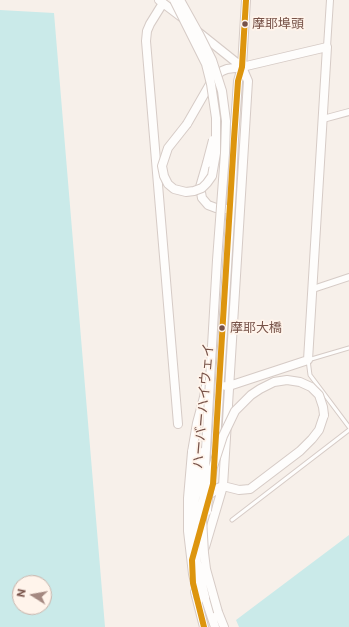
<!DOCTYPE html>
<meta charset="utf-8">
<style>
body{margin:0}
#map{position:relative;width:349px;height:627px;overflow:hidden;background:#f7f0ea;font-family:Commissioner,sans-serif}
canvas{display:block}
.north{position:absolute;left:12px;top:575px;width:40px;height:40px;box-sizing:border-box;background:#fff4eb;border:1px solid #c9b3aa;border-radius:50%;rotate:281deg;font-size:11px;font-weight:700;line-height:16px;text-align:center;color:#775248}
.north::after{content:'';display:block;margin:auto;width:14px;height:18px;background:#a48981;clip-path:polygon(50% 0,100% 100%,50% 72%,0 100%)}
</style>
<div id="map">
<canvas width="349" height="627"></canvas>
<div class="north">N</div>
</div>
<script>
const g = document.querySelector('canvas').getContext('2d');
g.lineJoin = 'round';
function fill(path, color) { g.fillStyle = color; g.fill(path, 'evenodd'); }
const shape = rows => new Path2D(rows.map(r => 'M' + r).join(''));
function strokePath(path, color, width, dash) { g.strokeStyle = color; g.lineWidth = width; g.lineCap = dash ? 'butt' : 'round'; g.setLineDash(dash || []); g.stroke(path); }
function drawText(font, color, halo, rows, align = 'center') {
  g.font = font + ' Commissioner,"Noto Sans JP",sans-serif'; g.lineWidth = 3.5; g.setLineDash([]); g.textBaseline = 'middle'; g.strokeStyle = halo; g.fillStyle = color; for (const [text, x, y, turn = 0] of rows) {
    g.save(); g.translate(x, y); g.rotate((+turn || 0) * Math.PI / 180); g.textAlign = isNaN(turn) ? turn : align; if (halo) g.strokeText(text, 0, 0); g.fillText(text, 0, 0); g.restore();
  }
}
fill(shape([
 [0,10,54,13,105,627,0,627],
 [20,583,44,583,44,607,20,607],
 [349,535,349,627,239,627,236,620]
]), '#caeae9');
const service = shape([
 [349,348,308,360,310,375,349,427],
 [232,520,349,430]
]);
const minor = shape([
 [327,47,330,0],
 [323,119,349,112],
 [313,289,349,277]
]);
const tertiary = shape([
 [159,0,184,19],
 [163,3,150,24,147,31,146,41,178,424],
 [197,31,242,67,248,81,223,486,205,547],
 [187,124,210,84,218,74,222,71,227,69,242,67,327,47,308,360,229,386,226,386],
 [207,163,200,187,202,198,208,205,216,208,226,209],
 [192,452,197,423,204,397,207,380],
 [215,458,232,187,234,139,238,81,242,67,246,0],
 [212,493,218,488,223,486,239,490,250,489,300,451,312,439,319,430,324,415],
 [195,592,204,627],
 [205,597,215,627],
 [218,612,224,627]
]);
strokePath(service, '#d6cbc6', 5);
strokePath(minor, '#d6cbc6', 8);
strokePath(tertiary, '#d6cbc6', 10);
strokePath(service, '#fefdfc', 3);
strokePath(minor, '#fefdfc', 6);
strokePath(tertiary, '#fefdfc', 8);
const tertiaryBridge = shape([
 [174,0,206,64,211,84,216,118,216,153,212,176,207,183,202,188,194,191,186,192,174,189,168,184,164,176,162,166,168,148,187,124],
 [180,0,200,36,212,60,222,91,226,121,225,153,217,260,202,518,204,553,206,569,218,612],
 [207,163,213,140],
 [192,452,188,498,188,531,193,574,199,599],
 [200,452,195,498,194,532,197,563,205,597],
 [207,511,208,497,213,467,223,436,235,411,251,395,260,389,274,382,287,380,300,382,311,387,319,395,323,407,324,415]
]);
strokePath(tertiaryBridge, '#d6cbc6', 10, []);
strokePath(tertiaryBridge, '#fefdfc', 8);
strokePath(shape([
 [204,627,193,583,192,560,213,484,234,139,238,81,242,67,246,0]
]), '#dd950e', 6);
for (const [x, y, r, color] of [
 [245,24,3.5,"#775248"],
 [222,328,3.5,"#775248"]
]) { const dot = new Path2D(); dot.arc(x, y, r, 0, 2 * Math.PI); g.fillStyle = color; g.fill(dot); strokePath(dot, '#fff4eb', 1.5); }
drawText('13px', '#775248', '#fff4eb', [
 ["摩耶埠頭",252,24],
 ["摩耶大橋",230,328]
], 'left');
drawText('14px', '#775248', '#fff4eb', [
 ["ハーバーハイウェイ",203,406,-85]
]);
</script>
